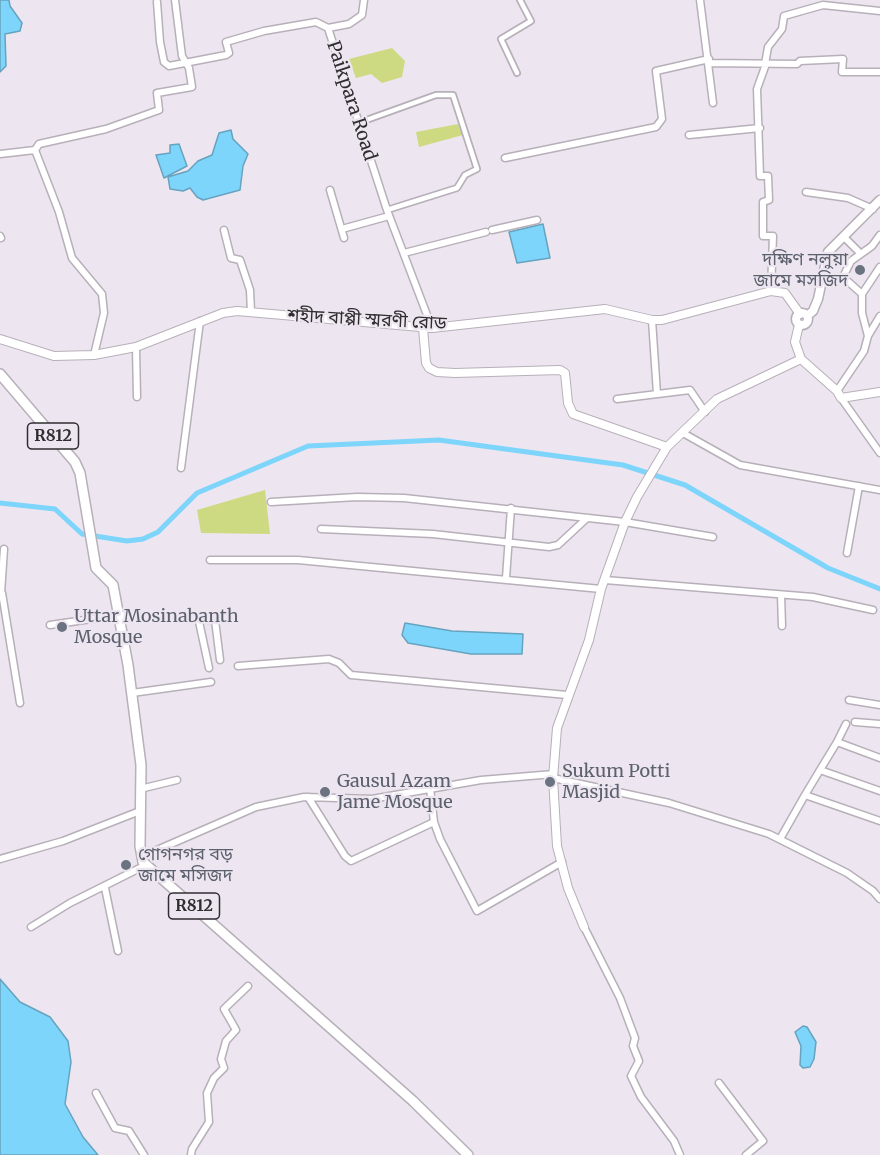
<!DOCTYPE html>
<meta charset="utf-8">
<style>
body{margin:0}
canvas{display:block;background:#ede5ef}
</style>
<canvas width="880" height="1155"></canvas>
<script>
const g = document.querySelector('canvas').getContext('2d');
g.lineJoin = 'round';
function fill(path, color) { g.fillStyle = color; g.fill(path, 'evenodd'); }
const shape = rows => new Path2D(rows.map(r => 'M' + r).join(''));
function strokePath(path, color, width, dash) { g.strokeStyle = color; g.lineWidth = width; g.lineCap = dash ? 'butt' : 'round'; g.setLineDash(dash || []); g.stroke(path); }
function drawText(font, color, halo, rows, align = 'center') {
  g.font = font + ' Merriweather,"Noto Sans Bengali",serif'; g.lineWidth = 4.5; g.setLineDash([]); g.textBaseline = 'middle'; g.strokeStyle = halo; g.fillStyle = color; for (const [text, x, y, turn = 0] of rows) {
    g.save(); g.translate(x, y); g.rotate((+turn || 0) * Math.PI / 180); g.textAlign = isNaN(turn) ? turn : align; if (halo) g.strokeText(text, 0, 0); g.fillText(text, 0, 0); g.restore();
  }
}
fill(shape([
 [392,48,405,61,402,77,382,83,371,74,356,78,349,59],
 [458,124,463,135,419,147,416,132],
 [265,490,270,534,201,533,197,510]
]), '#ceda81');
const water = shape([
 [0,0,9,0,10,6,22,23,20,31,5,34,6,66,0,72,0,0],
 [231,130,233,139,248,154,243,166,240,190,203,200,197,197,190,188,183,191,170,189,168,177,188,171,198,161,212,155,219,133,231,130],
 [179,144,187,166,164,178,156,155,170,153,170,145,179,144],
 [543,224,550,258,517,263,509,232,543,224],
 [405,623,452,631,523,634,522,654,471,654,408,643,402,635,405,623],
 [0,979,20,1002,50,1017,68,1041,71,1062,65,1104,83,1137,98,1155,0,1155,0,979],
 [803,1026,807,1027,816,1042,814,1059,810,1067,803,1068,800,1065,801,1046,795,1032,803,1026]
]);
fill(water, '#7ed5fb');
strokePath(water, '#66a3be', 1.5);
strokePath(shape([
 [0,503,55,509,82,534,127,541,143,539,158,532,197,493,308,446,439,440,623,465,685,485,828,568,880,589]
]), '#7ed5fb', 5);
const pedestrian = shape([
 [517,73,501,39,531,21,520,0],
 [358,123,436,95,453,95,477,169,465,175,457,188,387,210]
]);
const minor = shape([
 [364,0,362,15,349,24,328,28,387,210,432,328],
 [700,0,713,103],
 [157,2,160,42,164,62,169,66,226,55,229,53,226,42,264,31,316,22,328,28],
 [710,63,797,64,800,61,843,59,842,72,880,72],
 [765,64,768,47,782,29,784,16,823,5,880,11],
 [766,64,757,89,760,176,768,176,769,200,763,202,763,236,773,236,771,291],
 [689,135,760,128],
 [35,150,39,144,106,129,159,110,157,93,192,87,189,68,182,56,175,0],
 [0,154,35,150,59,212,72,258,102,294,104,313,94,355],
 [505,158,656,127,662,119,656,71,709,59],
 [330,190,344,238],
 [806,192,848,198,873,209],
 [342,229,389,216],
 [224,230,231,258,240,260,250,290,251,312],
 [492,230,537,220],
 [0,236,1,238],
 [844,237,861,254],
 [404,253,486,232],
 [862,294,880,267],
 [652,320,657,394],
 [868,336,862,313,862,294,843,277,851,261,872,246,880,235],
 [136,347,137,397],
 [837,391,864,351,868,336,880,316],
 [841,398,880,453],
 [617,399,690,390,705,412],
 [683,433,740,465,880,490],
 [181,468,200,321],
 [271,502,357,497,404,498,625,522,713,537],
 [321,529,433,534,549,547,558,545,587,518],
 [847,553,859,486],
 [210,560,298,560,601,589],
 [506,578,511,508],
 [605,580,813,597,873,610],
 [1,593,4,549],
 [2,593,20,703],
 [781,595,782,626],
 [198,617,209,668],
 [50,625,119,615,215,620,220,660],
 [238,666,329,659,339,663,351,675,567,695],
 [132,693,211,682],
 [849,700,880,705],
 [855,722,880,724],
 [846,724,837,742,880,758],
 [820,770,837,742],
 [553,778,669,803,769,834,847,873,873,891,880,899],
 [430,788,434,822,440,839,477,911,562,862],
 [140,789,177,780],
 [805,795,820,770,880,791],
 [308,797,345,856,351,861,434,822],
 [780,839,805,795,880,821],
 [141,857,256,807,304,797,372,799,481,780,554,774],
 [0,859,63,841,140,811],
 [105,888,118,951],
 [31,927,70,903,146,865],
 [584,927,620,998,635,1038,633,1046,639,1061,631,1076,641,1097,674,1141,680,1155],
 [719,1083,763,1141,746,1155],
 [96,1093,115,1128,129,1131,144,1155],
 [191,1155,192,1149,209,1122,207,1093,214,1078,224,1068,221,1059,226,1041,236,1030,224,1009,248,986]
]);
const tertiary = shape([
 [799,325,795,342,801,359,837,391,841,398,880,392],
 [423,328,426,363,429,368,437,372,455,373,560,370,565,373,568,403,573,414,667,447],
 [0,339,54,356,94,355,136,347,223,313,237,311,432,328,605,309,652,320,662,320,771,291,785,293,800,314],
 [584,927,568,888,557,846,553,778,557,728,589,640,601,589,625,522,637,497,667,447,717,399,801,359]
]);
const secondary = shape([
 '796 319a6 6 0 1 1 12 0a6 6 0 1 1-12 0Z',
 [807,316,813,311,818,299,828,252,880,200]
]);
const primary = shape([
 [0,374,75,462,80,473,96,568,113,585,128,665,141,765,140,846,143,862,413,1101,468,1155]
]);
strokePath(pedestrian, '#b7b0b9', 8);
strokePath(minor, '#b7b0b9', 9);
strokePath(tertiary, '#b7b0b9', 10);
strokePath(secondary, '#b7b0b9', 11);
strokePath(primary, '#b7b0b9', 12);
strokePath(pedestrian, '#fff', 4.5);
strokePath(minor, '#fff', 6);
strokePath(tertiary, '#fff', 8);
strokePath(secondary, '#fff', 8);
strokePath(primary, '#fff', 9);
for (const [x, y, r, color] of [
 [860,270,6,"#6b7280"],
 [62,627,6,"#6b7280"],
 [550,782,6,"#6b7280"],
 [325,792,6,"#6b7280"],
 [126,865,6,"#6b7280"]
]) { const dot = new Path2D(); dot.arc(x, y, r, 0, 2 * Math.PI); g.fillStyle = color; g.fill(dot); strokePath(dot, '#ede5ef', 2); }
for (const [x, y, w] of [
 [53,436,51],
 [194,906,51]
]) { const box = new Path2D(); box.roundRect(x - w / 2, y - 13, w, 26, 4.5); g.fillStyle = '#ede5ef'; g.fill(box); strokePath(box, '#2f2d30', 1.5); }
drawText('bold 16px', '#2f2d30', null, [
 ["R812",53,436],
 ["R812",194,906]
]);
drawText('18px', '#2f2d30', '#ede5ef', [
 ["Paikpara Road",351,101,72],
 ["শহীদ বাপ্পী স্মরণী রোড",367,320,3]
]);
drawText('18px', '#5b616d', '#ede5ef', [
 ["দক্ষিণ নলুয়া",848,260,"right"],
 ["জামে মসজিদ",848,281,"right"],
 ["Uttar Mosinabanth",74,617],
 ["Mosque",74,638],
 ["Sukum Potti",562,772],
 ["Masjid",562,793],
 ["Gausul Azam",337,782],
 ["Jame Mosque",337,803],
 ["গোগনগর বড়",138,855],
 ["জামে মসিজদ",138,876]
], 'left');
</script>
